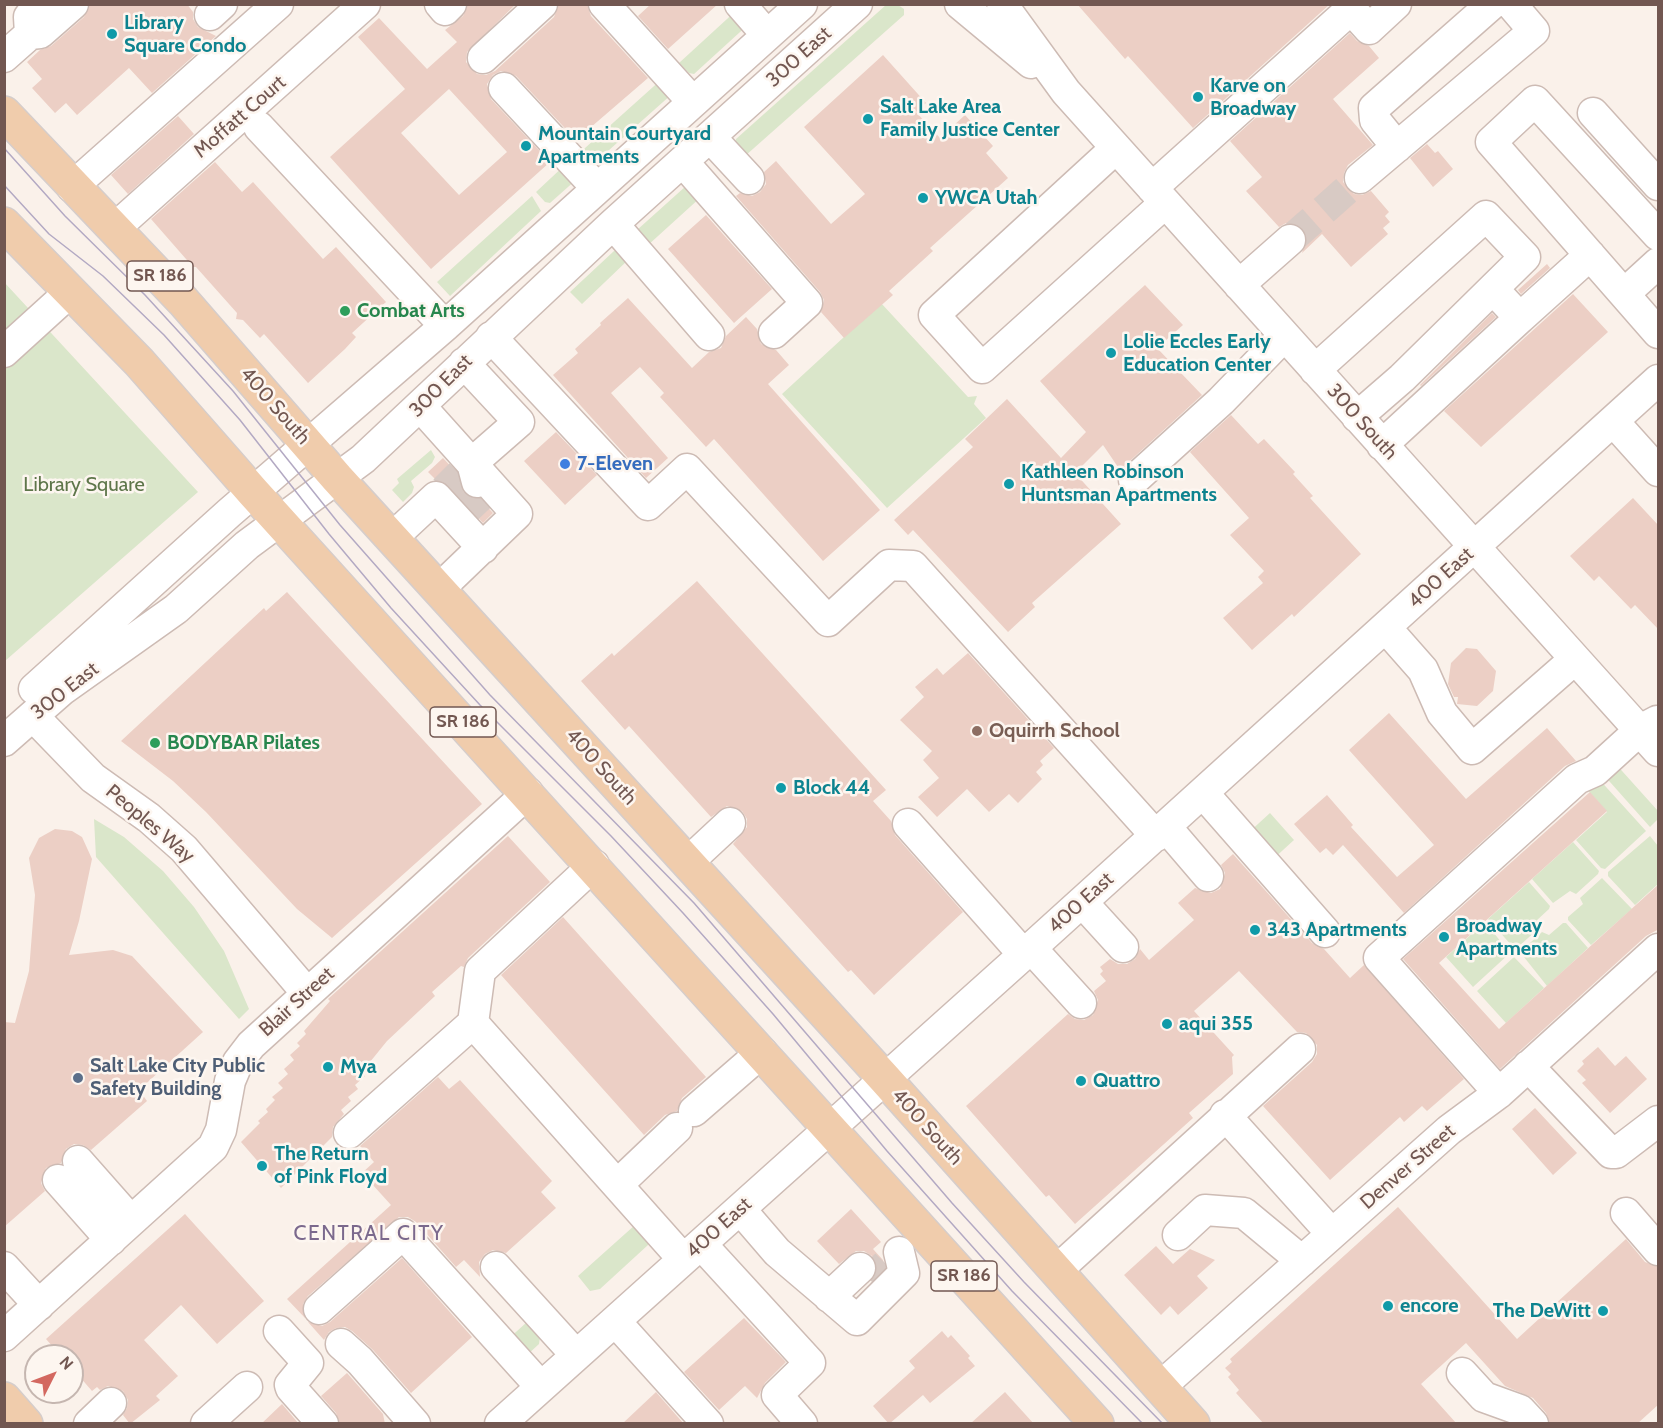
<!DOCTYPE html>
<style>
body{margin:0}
#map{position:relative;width:1663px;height:1428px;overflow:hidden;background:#faf1ea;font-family:Cabin,sans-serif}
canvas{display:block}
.frame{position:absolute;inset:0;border:6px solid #725751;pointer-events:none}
.north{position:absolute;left:24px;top:1344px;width:60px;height:60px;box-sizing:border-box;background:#fdf6f0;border:2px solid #c5b6b0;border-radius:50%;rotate:48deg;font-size:16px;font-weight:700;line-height:24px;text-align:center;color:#725751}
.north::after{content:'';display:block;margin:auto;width:21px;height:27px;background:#d36860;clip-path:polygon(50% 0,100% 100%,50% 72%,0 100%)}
</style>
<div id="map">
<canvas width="1663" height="1428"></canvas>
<div class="frame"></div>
<div class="north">N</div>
</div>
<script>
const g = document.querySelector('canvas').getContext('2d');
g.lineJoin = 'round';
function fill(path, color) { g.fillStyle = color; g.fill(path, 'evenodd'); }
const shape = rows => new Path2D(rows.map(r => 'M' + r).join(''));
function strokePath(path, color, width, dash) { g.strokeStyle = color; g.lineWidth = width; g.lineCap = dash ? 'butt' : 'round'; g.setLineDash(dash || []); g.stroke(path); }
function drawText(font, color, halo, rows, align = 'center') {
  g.font = font + ' Cabin,sans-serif'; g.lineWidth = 5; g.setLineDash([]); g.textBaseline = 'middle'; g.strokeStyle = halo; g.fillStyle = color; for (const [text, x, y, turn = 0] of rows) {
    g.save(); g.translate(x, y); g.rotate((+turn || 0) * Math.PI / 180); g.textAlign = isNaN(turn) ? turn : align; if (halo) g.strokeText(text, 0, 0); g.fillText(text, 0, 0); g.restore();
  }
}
fill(shape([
 [886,5,898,5,904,9,904,15,745,156,735,146,736,139],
 [739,8,751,22,694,74,689,73,679,63],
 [663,78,672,94,590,167,575,157],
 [567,163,577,179,550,203,545,202,536,192],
 [686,186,701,197,647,246,637,230],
 [532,196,541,211,450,296,437,282],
 [614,251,621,251,628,260,582,304,570,292],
 [4,282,198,492,5,661,4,661],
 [881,303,968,397,977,396,974,404,986,418,887,508,782,394],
 [431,450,435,457,432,463,411,481,414,487,412,493,403,502,392,490,399,483,397,479],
 [1614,762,1658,811,1658,819,1650,827,1602,773],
 [1597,777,1646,831,1605,869,1601,868,1576,840,1607,812,1585,787],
 [1270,813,1294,840,1271,861,1247,834],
 [94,819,124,837,163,871,194,907,224,951,249,1009,239,1019,96,857],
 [1650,836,1658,846,1658,884,1635,905,1608,876,1608,872],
 [1573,842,1599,871,1598,874,1576,894,1570,891,1553,903,1532,879],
 [1602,878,1632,909,1591,945,1568,920,1568,917,1583,904,1580,898],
 [1529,882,1550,906,1549,909,1536,921,1539,928,1517,948,1513,947,1488,919],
 [1485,922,1510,953,1473,987,1446,957],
 [1563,923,1566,923,1588,948,1547,986,1520,952,1542,932,1549,935],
 [1514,957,1544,988,1506,1023,1477,991],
 [635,1225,648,1240,648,1245,600,1289,590,1291,578,1276],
 [527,1322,540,1337,539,1344,526,1356,506,1341]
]), '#dae6ca');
fill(shape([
 [90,4,187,4,193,12,193,19,198,27,216,36,152,93,129,68,77,115,66,103,55,113,32,88,42,79,27,62,40,50,51,46,84,17],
 [468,4,516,4,467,52,466,62,477,74,486,75,495,71,554,17,559,4,587,4,591,16,648,78,576,140,516,76,501,71,493,75,487,84,491,99,550,162,431,269,330,157,405,89,358,37,379,18,427,69,457,42,445,30,463,16],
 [449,89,507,152,459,195,401,133],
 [651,4,718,4,668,49,638,16],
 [1077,4,1330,4,1193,128,1128,56,1125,59],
 [1350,33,1357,41,1369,46,1379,58,1333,99,1373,145,1348,165,1344,173,1343,182,1354,194,1362,195,1371,191,1389,212,1385,216,1390,222,1383,228,1388,234,1351,267,1322,234,1302,253,1307,237,1303,229,1295,224,1286,223,1279,227,1246,191,1262,177,1230,141],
 [883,55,926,103,916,112,940,138,965,115,993,146,986,153,1008,178,930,248,933,251,889,291,893,295,844,338,821,312,824,300,820,292,736,196,740,193,752,196,760,192,766,184,764,172,776,161,831,224,865,194,804,127],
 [178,116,194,134,128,194,111,175],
 [1427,144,1435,153,1438,151,1453,169,1433,187,1410,158],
 [215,162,242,192,253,182,323,259,336,247,386,302,352,333,356,337,345,349,308,383,264,334,260,338,243,320,236,319,237,313,196,267,193,267,151,219],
 [706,215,772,289,734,323,668,249],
 [1547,264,1550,268,1521,294,1518,290],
 [1145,285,1183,325,1157,348,1202,395,1120,470,1103,445,1075,473,1121,524,1032,603,1035,607,1008,632,913,530,908,535,894,520,973,447,965,439,1007,399,1061,458,1086,432,1040,381],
 [1573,294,1608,332,1481,447,1444,411],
 [628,298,692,368,709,352,721,348,726,336,746,317,757,329,761,344,776,350,789,365,768,384,880,510,823,561,714,439,706,447,660,397,664,393,640,367,611,393,668,458,646,478,553,375,578,353,575,349,601,325,600,323],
 [1492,313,1496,317,1421,386,1420,385],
 [1231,415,1258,444,1264,439,1295,472,1293,474,1313,496,1310,498,1361,554,1294,617,1292,614,1252,650,1223,618,1263,583,1258,577,1264,571,1230,535,1249,518,1190,452],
 [556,432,597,475,565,505,524,461],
 [443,458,457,473,464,494,472,498,480,499,493,513,483,523,449,485,436,480,428,472],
 [1633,498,1659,526,1659,630,1635,605,1631,609,1599,576,1594,581,1570,556],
 [697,581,886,790,873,801,891,821,895,835,963,912,874,995,851,970,848,972,733,844,747,827,747,819,742,811,727,806,711,817,629,726,625,730,581,681,612,653,614,656],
 [287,592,482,804,332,938,297,909,206,812,173,781,121,741,264,608,266,611],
 [1466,648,1477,649,1496,671,1493,691,1477,706,1457,704,1458,697,1454,697,1448,684,1451,663],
 [968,653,1054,748,1040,761,1043,765,1036,772,1042,779,1018,803,1009,794,989,812,967,789,937,817,918,797,939,778,923,760,932,751,900,720,924,697,915,687,937,668,943,675],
 [1389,713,1466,799,1547,728,1576,761,1565,766,1404,913,1343,845,1333,855,1326,848,1320,853,1294,824,1327,795,1353,825,1351,827,1397,877,1434,845,1349,750],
 [1590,792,1607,811,1439,963,1499,1029,1659,884,1659,929,1646,936,1500,1069,1403,959],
 [55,829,72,831,82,837,92,859,79,921,69,955,113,950,132,956,203,1032,139,1090,147,1101,91,1150,83,1145,74,1144,66,1149,61,1163,46,1168,41,1183,45,1191,4,1227,4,1022,15,1023,29,971,35,895,29,858,39,838],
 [508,836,550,882,468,958,464,967,461,966,432,992,435,996,387,1041,370,1062,373,1064,362,1074,365,1076,355,1085,358,1089,348,1097,351,1101,341,1110,344,1114,333,1127,332,1137,281,1188,241,1142,260,1123,258,1121,268,1112,266,1109,275,1100,272,1097,283,1088,278,1083,288,1074,284,1069,294,1060,290,1055,300,1046,297,1043,306,1034,304,1031,330,1001,328,999],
 [1233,854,1312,943,1324,949,1350,978,1364,965,1464,1079,1427,1111,1422,1106,1404,1122,1400,1117,1330,1180,1263,1106,1312,1062,1317,1054,1317,1045,1306,1033,1297,1032,1239,971,1194,1011,1234,1055,1232,1057,1233,1074,1189,1113,1193,1118,1075,1224,1049,1195,1046,1197,966,1106,1068,1014,1075,1019,1084,1020,1093,1015,1098,1000,1094,991,1106,981,1100,974,1103,971,1100,967,1110,959,1118,964,1127,964,1135,959,1140,949,1149,960,1194,920,1178,903,1195,888,1211,893,1220,889,1225,873,1221,865],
 [563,917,706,1077,682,1098,677,1111,665,1115,644,1135,501,975],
 [1598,1047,1615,1066,1626,1056,1647,1079,1610,1113,1582,1083,1586,1080,1577,1071,1584,1064,1582,1061],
 [438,1077,449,1089,460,1080,552,1181,541,1192,556,1208,506,1253,493,1250,485,1254,479,1262,480,1277,464,1260,456,1267,416,1222,408,1217,399,1217,308,1296,303,1304,305,1318,287,1299,391,1205,362,1173,374,1162,360,1146],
 [1535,1108,1577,1153,1553,1175,1512,1129],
 [1398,1207,1517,1339,1626,1239,1645,1262,1659,1267,1659,1404,1637,1424,1550,1424,1546,1413,1533,1398,1505,1386,1466,1343,1421,1384,1457,1424,1264,1424,1236,1393,1239,1390,1228,1377,1231,1374,1225,1368,1232,1362,1230,1359],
 [851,1209,881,1242,873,1249,883,1260,885,1268,871,1281,876,1274,877,1265,872,1256,864,1251,856,1251,839,1264,817,1241],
 [185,1214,264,1301,217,1344,181,1305,144,1340,178,1376,156,1396,160,1400,130,1424,123,1415,127,1408,128,1400,123,1391,108,1386,100,1390,97,1387,92,1391,72,1368,72,1356,61,1356,46,1339],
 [1156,1246,1173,1264,1190,1249,1215,1260,1197,1276,1208,1288,1178,1315,1170,1306,1161,1315,1124,1275],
 [402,1258,472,1337,411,1393,373,1350,352,1331,345,1327,336,1328,329,1332,324,1340,308,1322,322,1326,330,1322],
 [744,1318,786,1362,765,1383,757,1398,745,1386,719,1410,684,1372],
 [942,1331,948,1338,951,1335,970,1356,968,1358,975,1366,930,1403,923,1395,889,1424,873,1406,915,1368,909,1361],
 [347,1373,383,1414,385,1424,340,1424,336,1413,321,1396],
 [656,1392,684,1424,622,1424],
 [1005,1392,1034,1424,970,1424],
 [282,1404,299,1424,261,1424]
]), '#eccfc5');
strokePath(shape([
 [1290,240,1360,178],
 [444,490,460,474],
 [464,512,480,497],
 [870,1280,886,1264]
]), '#d8cac4', 30, [30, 15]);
const minor = shape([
 [440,4,445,10,451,4],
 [604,4,693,102],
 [740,4,767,35],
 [960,4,1031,63],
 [1002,4,1066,92,1658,751],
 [210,15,222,4],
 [30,34,29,17,40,4],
 [4,57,30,34,40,33,73,4],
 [483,58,542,4],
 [504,88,597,188],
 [1593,113,1658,185],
 [259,127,445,326],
 [711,138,749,179],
 [1397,147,1375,120,1374,108,1492,4],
 [1116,148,934,315,982,368,1165,203],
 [684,163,807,303,774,333],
 [1360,178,1534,31,1511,4],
 [72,187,278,4],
 [1152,188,1351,9,1369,29,1396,4],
 [613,224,709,335],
 [114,229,365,4],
 [1658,235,1535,101,1491,142,1658,333],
 [1239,285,1290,240],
 [1624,294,1658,263],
 [1520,318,1590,255],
 [491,337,648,505,687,469,828,621,889,565,913,566,1156,836],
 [4,352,70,292],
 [464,363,519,422,472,463,477,482],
 [1315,370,1486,216,1525,257,1402,378,1357,417],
 [421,407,517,514,439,589],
 [1613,421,1658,471],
 [1382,445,1520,318,1493,289],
 [1134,480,1221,401,1284,336],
 [392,538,436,497,483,548],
 [1386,628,1423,670,1442,713,1472,749,1575,659],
 [34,689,229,513,445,326,802,4],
 [33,716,93,778,149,818,184,849,307,993],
 [4,741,62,690,176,609,247,545,363,459,613,224,857,4],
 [1203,793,1325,932],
 [908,824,1024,955],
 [1166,827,1208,876],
 [687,863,730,823],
 [1082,902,1123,947],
 [1031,948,1081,1003],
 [473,1023,683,1259],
 [1528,1066,1611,1153,1616,1153,1658,1121],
 [1499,1093,1379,958,1577,779,1595,771,1640,730,1657,721],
 [694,1111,762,1052],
 [1225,1115,1332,1234],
 [349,1133,473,1023,480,971,594,865],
 [78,1161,131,1221],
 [58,1180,111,1240],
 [617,1185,677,1128],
 [740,1209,777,1252,857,1320,904,1273,899,1252],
 [1626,1213,1658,1250],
 [1178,1235,1205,1210,1244,1213,1302,1261],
 [701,1244,810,1363,777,1395,802,1424],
 [4,1267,39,1305],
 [496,1267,576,1355],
 [1056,1271,1300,1049],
 [829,1297,860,1268],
 [319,1309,403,1234,541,1387],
 [615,1321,708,1424],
 [279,1331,308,1363,290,1385,291,1388,323,1424],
 [4,1336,213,1147,221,1130,230,1081,238,1062,251,1045,528,793],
 [341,1344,360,1361,415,1424],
 [1462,1373,1484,1397,1520,1410,1533,1424],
 [1160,1387,1449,1130,1499,1093,1658,949],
 [89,1424,111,1403],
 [206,1424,247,1387],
 [500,1424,1031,948,1658,380]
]);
const major = shape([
 [4,113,183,301,337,478,885,1079,1193,1424],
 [4,224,139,362,253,492,1097,1424],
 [4,1399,26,1424]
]);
strokePath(minor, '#cdbbb4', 33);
strokePath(major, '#d5cdcb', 36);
strokePath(minor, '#fff', 30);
strokePath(major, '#f0ccac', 33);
strokePath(shape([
 [4,148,65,216,145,295,233,391,340,525,490,695,694,903,952,1203,1024,1282,1163,1424],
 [4,185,49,234,103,276,164,335,240,420,329,534,391,608,480,705,611,836,683,913,773,1014,887,1151,1012,1291,1143,1424]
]), '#b3a9c3', 1.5);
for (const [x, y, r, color] of [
 [112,34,6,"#0f9aa8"],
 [1198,97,6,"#0f9aa8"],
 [868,119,6,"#0f9aa8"],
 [526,146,6,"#0f9aa8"],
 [923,198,6,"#0f9aa8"],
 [345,311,6,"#2e9e5b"],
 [1111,353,6,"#0f9aa8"],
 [565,464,6,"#3f7fe0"],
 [1009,484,6,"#0f9aa8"],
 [977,731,6,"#8d6e63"],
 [155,743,6,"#2e9e5b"],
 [781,788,6,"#0f9aa8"],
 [1255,930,6,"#0f9aa8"],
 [1444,937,6,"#0f9aa8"],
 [1167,1024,6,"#0f9aa8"],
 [328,1067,6,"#0f9aa8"],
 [78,1078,6,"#5c6f8a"],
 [1081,1081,6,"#0f9aa8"],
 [262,1166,6,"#0f9aa8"],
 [1388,1306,6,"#0f9aa8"],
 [1603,1311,6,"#0f9aa8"]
]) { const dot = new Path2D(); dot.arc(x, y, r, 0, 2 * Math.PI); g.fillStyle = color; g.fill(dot); strokePath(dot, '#fdf6f0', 2); }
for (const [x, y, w] of [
 [160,276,66],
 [463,722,66],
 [964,1276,66]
]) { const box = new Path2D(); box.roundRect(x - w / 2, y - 15, w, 30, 4.5); g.fillStyle = '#fdf6f0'; g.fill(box); strokePath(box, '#725751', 1.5); }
drawText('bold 18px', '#725751', null, [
 ["SR 186",160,276],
 ["SR 186",463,722],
 ["SR 186",964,1276]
]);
drawText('bold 20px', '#0d838f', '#fdf6f0', [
 ["Library",124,23],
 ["Square Condo",124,46],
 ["Karve on",1210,86],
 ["Broadway",1210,109],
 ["Salt Lake Area",880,107],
 ["Family Justice Center",880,130],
 ["Mountain Courtyard",538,134],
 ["Apartments",538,157],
 ["YWCA Utah",935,198],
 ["Lolie Eccles Early",1123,342],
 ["Education Center",1123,365],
 ["Kathleen Robinson",1021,472],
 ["Huntsman Apartments",1021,495],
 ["Block 44",793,788],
 ["Broadway",1456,926],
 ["Apartments",1456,949],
 ["343 Apartments",1267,930],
 ["aqui 355",1179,1024],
 ["Mya",340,1067],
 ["Quattro",1093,1081],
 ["The Return",274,1154],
 ["of Pink Floyd",274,1177],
 ["encore",1400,1306],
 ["The DeWitt",1591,1311,"right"]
], 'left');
drawText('20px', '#725751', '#fdf6f0', [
 ["300 East",799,57,-42],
 ["Moffatt Court",240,117,-41],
 ["300 East",441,386,-45],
 ["400 South",275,406,49],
 ["300 South",1362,422,48],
 ["400 East",1441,578,-42],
 ["300 East",65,691,-38],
 ["400 South",601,767,48],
 ["Peoples Way",150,824,40],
 ["400 East",1081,903,-42],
 ["Blair Street",297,1002,-42],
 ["400 South",927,1127,48],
 ["Denver Street",1408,1167,-41],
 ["400 East",719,1228,-42]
]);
drawText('bold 20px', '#27864d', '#fdf6f0', [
 ["Combat Arts",357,311],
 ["BODYBAR Pilates",167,743]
], 'left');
drawText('bold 20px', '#366cbe', '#fdf6f0', [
 ["7-Eleven",577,464]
], 'left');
drawText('20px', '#5e764a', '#fdf6f0', [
 ["Library Square",84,485]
]);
drawText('bold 20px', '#785e54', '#fdf6f0', [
 ["Oquirrh School",989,731]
], 'left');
drawText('bold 20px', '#4e5e75', '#fdf6f0', [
 ["Salt Lake City Public",90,1066],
 ["Safety Building",90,1089]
], 'left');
g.letterSpacing = '1.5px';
drawText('21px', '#7b698d', '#fdf6f0', [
 ["CENTRAL CITY",369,1234]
]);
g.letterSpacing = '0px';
</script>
